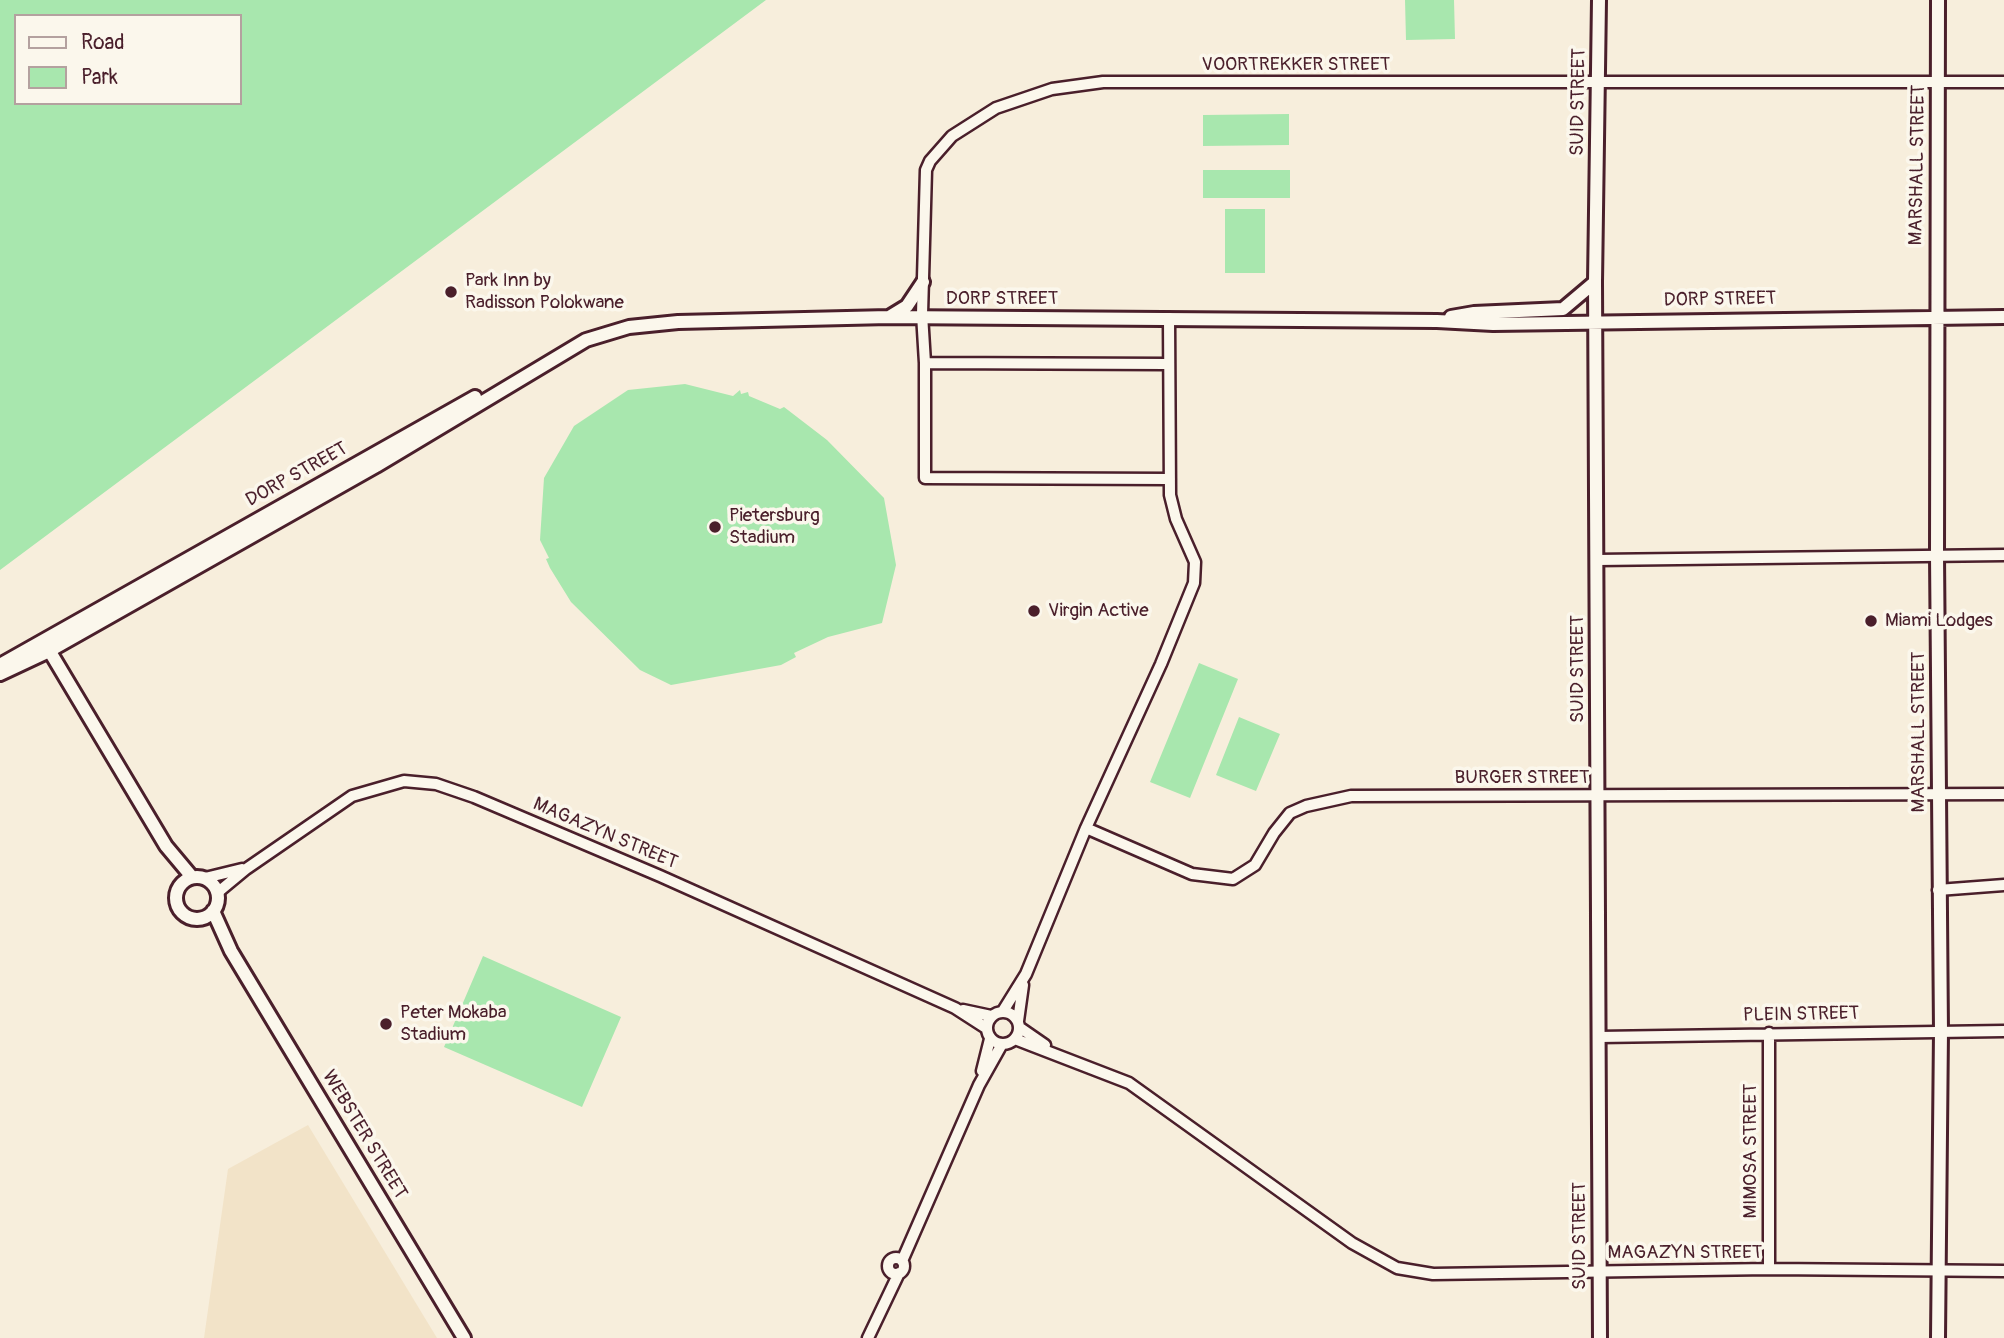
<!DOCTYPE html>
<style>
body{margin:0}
#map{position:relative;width:2004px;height:1338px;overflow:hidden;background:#f7eedc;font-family:Pangolin,sans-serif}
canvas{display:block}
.legend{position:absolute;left:14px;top:14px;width:228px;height:91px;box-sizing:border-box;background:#fbf7ec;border:2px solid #b4a19f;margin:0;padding:9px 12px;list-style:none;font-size:21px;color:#4a1f2b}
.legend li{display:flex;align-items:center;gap:14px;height:35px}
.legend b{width:35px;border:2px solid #b4a19f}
</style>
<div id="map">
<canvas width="2004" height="1338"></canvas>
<ul class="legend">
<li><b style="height:9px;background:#fbf7ec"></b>Road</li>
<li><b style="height:19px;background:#a8e7ae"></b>Park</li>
</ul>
</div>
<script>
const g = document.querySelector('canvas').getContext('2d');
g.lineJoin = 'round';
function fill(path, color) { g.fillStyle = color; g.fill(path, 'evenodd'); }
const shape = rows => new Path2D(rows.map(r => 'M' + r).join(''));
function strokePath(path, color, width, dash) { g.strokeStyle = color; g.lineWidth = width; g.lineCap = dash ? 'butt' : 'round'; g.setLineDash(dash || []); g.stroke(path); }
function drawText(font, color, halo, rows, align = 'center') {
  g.font = font + ' Pangolin,sans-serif'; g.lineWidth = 7; g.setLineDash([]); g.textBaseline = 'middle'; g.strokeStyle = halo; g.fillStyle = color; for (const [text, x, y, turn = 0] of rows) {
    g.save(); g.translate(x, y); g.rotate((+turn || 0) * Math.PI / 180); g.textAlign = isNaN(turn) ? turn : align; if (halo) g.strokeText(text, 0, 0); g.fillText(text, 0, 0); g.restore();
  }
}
fill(shape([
 [308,1125,437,1338,204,1338,228,1169]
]), '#f2e3c8');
fill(shape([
 [0,0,766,0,0,570],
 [16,16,240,16,240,103,16,103],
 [1405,0,1454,0,1455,39,1406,40],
 [1289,114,1289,145,1203,146,1203,115],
 [1203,170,1290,170,1290,198,1203,198],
 [1225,209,1265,209,1265,273,1225,273],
 [685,384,733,396,740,390,741,394,748,392,749,396,780,409,784,407,827,440,884,498,896,565,882,623,828,637,794,653,796,657,781,665,671,685,640,670,571,602,550,568,546,559,549,558,540,540,544,478,574,426,628,390],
 [1199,663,1238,679,1190,798,1150,782],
 [1239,717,1280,734,1256,791,1216,775],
 [483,956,621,1017,582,1107,444,1047]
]), '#a8e7ae');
const street = shape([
 [925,363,1167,364],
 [1170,479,925,478,925,363,922,314,926,170,930,161,952,136,996,108,1052,89,1103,82,2004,82],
 [1597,560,2004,555],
 [1086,828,1192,874,1233,879,1255,865,1274,833,1290,813,1306,806,1351,796,2004,794],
 [205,878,242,869],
 [1938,890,2004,885],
 [217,893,246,869,352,796,404,781,436,784,474,797,660,876,955,1008,986,1028],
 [963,1010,991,1016],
 [1003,1011,1026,974,1086,828,1161,664,1194,583,1195,562,1176,519,1170,495,1169,318],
 '987 1028a16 16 0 1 1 32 0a16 16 0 1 1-32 0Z',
 [1018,1021,1023,985],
 [1019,1027,1045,1045],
 [1769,1033,1769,1269],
 [1599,1037,2004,1031],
 [1015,1039,1129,1083,1352,1243,1397,1268,1433,1274,1769,1269,2004,1271],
 [982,1071,990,1039],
 '888 1266a8 8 0 1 1 16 0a8 8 0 1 1-16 0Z',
 [902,1261,979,1085,1002,1044],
 [868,1338,899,1273]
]);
const secondary = shape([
 [1599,0,1595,282,1600,1338],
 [1938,0,1937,555,1941,1031,1938,1338],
 [889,317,907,306,923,282],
 [1451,317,1474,313,1563,309,1595,282],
 [46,645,166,846,192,877],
 [0,665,475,397],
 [0,674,49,651,376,466,586,340,629,327,678,322,889,317,1437,321,1493,324,2004,317],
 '176 898a21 21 0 1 1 42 0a21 21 0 1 1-42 0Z',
 [213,911,231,951,464,1338]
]);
strokePath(street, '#4a1f2b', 15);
strokePath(secondary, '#4a1f2b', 18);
strokePath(street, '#fbf7ec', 10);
strokePath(secondary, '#fbf7ec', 12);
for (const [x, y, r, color] of [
 [451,292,7,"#4a1f2b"],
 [715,527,7,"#4a1f2b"],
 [1034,611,7,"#4a1f2b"],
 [1871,621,7,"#4a1f2b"],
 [386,1024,7,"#4a1f2b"]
]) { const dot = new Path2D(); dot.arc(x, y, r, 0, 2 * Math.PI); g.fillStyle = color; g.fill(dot); strokePath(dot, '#fbf7ec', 2.5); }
drawText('19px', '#4a1f2b', '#fbf7ec', [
 ["VOORTREKKER STREET",1296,65],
 ["SUID STREET",1579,102,-89],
 ["MARSHALL STREET",1918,165,-89],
 ["DORP STREET",1002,299],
 ["DORP STREET",1720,300,-1],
 ["DORP STREET",297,475,-29],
 ["SUID STREET",1578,669,-90],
 ["MARSHALL STREET",1919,732,-90],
 ["BURGER STREET",1522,778],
 ["MAGAZYN STREET",605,834,23],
 ["PLEIN STREET",1801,1015,-1],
 ["WEBSTER STREET",364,1135,59],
 ["MIMOSA STREET",1751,1151,-90],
 ["SUID STREET",1580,1236,-90],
 ["MAGAZYN STREET",1685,1253]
]);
drawText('19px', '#4a1f2b', '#fbf7ec', [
 ["Park Inn by",465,281],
 ["Radisson Polokwane",465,303],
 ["Pietersburg",729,516],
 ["Stadium",729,538],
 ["Virgin Active",1048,611],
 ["Miami Lodges",1885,621],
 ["Peter Mokaba",400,1013],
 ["Stadium",400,1035]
], 'left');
</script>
